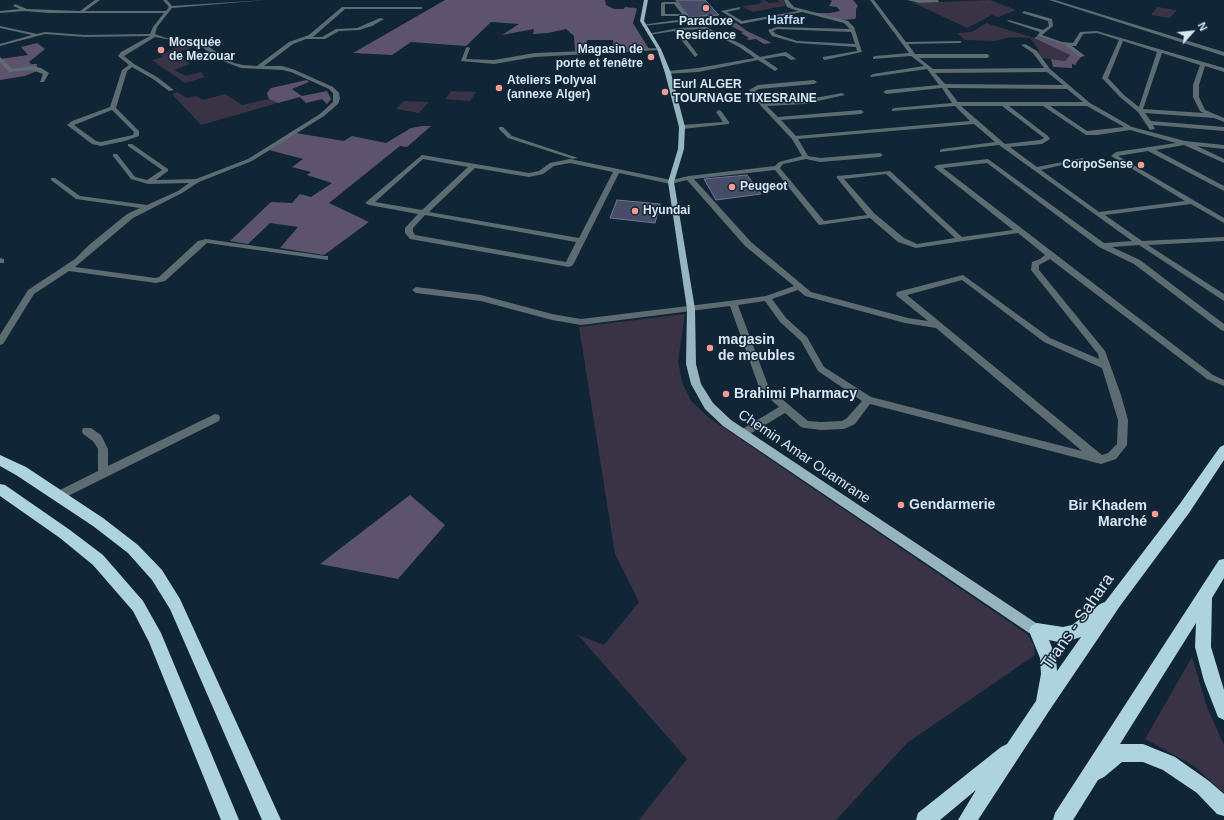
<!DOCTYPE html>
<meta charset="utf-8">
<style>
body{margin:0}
#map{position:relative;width:1224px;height:820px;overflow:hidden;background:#102536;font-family:Arial,sans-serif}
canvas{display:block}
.north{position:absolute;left:1172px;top:12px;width:40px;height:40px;-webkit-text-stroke:3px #102536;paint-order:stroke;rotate:63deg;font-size:11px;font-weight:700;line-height:16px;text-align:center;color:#d9e6f2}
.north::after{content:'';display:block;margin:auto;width:14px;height:18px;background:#d9e6f2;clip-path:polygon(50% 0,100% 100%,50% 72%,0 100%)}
</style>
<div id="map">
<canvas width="1224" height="820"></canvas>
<div class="north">N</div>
</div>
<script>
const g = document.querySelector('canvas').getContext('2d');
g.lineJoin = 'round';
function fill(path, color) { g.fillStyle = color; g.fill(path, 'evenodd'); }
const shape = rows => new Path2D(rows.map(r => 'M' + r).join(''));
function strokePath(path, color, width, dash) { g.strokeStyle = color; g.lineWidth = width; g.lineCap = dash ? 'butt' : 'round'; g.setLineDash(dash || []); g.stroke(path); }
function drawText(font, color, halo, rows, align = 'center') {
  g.font = font + ' Arial,sans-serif'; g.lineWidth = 3; g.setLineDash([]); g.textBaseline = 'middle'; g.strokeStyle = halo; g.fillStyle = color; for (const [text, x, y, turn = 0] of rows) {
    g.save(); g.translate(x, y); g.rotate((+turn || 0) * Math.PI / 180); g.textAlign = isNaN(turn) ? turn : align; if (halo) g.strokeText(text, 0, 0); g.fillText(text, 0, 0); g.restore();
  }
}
fill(shape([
 [760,0,764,0,769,3,780,2,777,0,783,0,786,5,784,6,753,12,741,6,760,4,759,3,763,2],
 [990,0,1016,10,998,17,992,15,967,28,914,3],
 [1157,7,1177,10,1170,18,1151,15],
 [986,23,1034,38,1070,55,1065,61,1041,58,1038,49,1030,38,1010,37,995,41,965,40,957,33,972,32],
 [184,43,198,46,174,53,190,64,174,70,186,76,201,72,205,77,185,83,152,60,163,57,161,55],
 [451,91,476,92,470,101,445,99],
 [177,92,187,98,196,96,203,100,225,94,242,105,269,99,278,103,201,125,172,94],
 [404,101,429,102,419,113,396,109],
 [685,314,678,361,682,382,691,401,708,417,1027,634,1034,645,1035,655,907,743,836,820,639,820,687,759,578,635,604,645,639,602,615,554,579,327],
 [1192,657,1207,707,1224,745,1224,793,1194,766,1145,739]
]), '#3a3345');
fill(shape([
 [445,0,605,0,606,5,614,9,624,9,625,7,636,8,637,9,633,23,649,49,614,49,613,40,587,40,586,50,575,51,574,36,566,29,548,33,533,34,534,29,502,35,519,24,491,22,466,46,411,42,392,55,353,53],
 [830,0,853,0,858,6,856,9,856,17,855,19,842,20,814,13,830,13,840,11,837,7,829,6,832,1],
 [736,23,747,31,772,43,764,44,756,39,749,40,746,39,749,38,741,33,743,32,731,26,734,26,732,24],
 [1037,36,1067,45,1082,56,1076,63,1076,65,1072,64,1072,68,1053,67,1051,59,1065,61,1070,55,1034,38],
 [37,43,45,49,29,62,31,64,37,64,37,71,25,76,0,80,0,59,28,55,21,47],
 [307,80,309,82,292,89,302,96,327,91,331,99,327,104,322,99,306,103,300,97,278,103,269,99,267,93,271,88],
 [422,126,431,126,407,147,400,146,329,203,369,222,324,255,280,248,298,227,270,223,248,244,230,241,271,202,292,203,300,194,311,197,332,183,307,175,311,172,292,167,303,159,269,150,296,133,344,141,352,136,386,143,411,128],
 [410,495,445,525,398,579,320,564]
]), '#5d536d');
const building = shape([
 [676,0,705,0,719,15,689,17,676,0],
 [747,175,761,194,716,200,704,179,747,175],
 [617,200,660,204,655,223,610,218,617,200]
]);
fill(building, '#474d66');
strokePath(building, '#707792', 1);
fill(shape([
 [95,0,100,0,85,11,166,11,169,7,163,0,167,0,172,6,266,0,172,8,157,27,155,34,166,38,198,42,206,45,234,63,243,65,257,66,289,42,309,35,342,7,421,7,423,8,421,9,345,9,313,37,322,37,336,29,357,28,380,18,384,19,372,26,359,30,339,31,325,39,306,39,293,44,264,66,282,66,295,70,333,87,339,93,340,98,338,104,324,116,252,161,199,182,182,193,133,218,75,267,155,278,159,277,198,241,206,239,325,256,328,256,328,260,207,243,165,281,156,283,69,271,34,294,3,344,0,345,0,335,28,290,75,259,89,245,127,214,140,208,76,199,51,180,51,178,55,178,80,196,147,205,178,191,189,183,148,184,131,179,113,156,113,154,117,154,135,177,147,180,162,170,128,146,128,144,132,144,168,169,168,171,156,180,196,179,248,159,320,114,333,102,333,93,329,89,291,72,282,70,241,68,220,60,202,47,195,44,155,37,124,56,134,64,157,77,174,90,169,91,153,79,132,67,127,71,116,108,139,131,139,136,125,141,101,146,92,144,67,125,72,121,110,107,122,70,129,65,118,56,121,52,150,36,85,37,45,34,0,46,0,44,32,35,0,28,0,26,37,34,45,32,85,35,150,34,153,27,164,13,49,13,25,11,0,13,0,11,20,9,13,6,15,4,27,9,80,11,95,0],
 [112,110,134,132,133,135,101,142,96,141,74,125,112,110],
 [784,0,788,0,794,7,848,21,854,27,862,52,825,60,823,59,823,57,857,51,856,47,797,43,772,36,768,30,777,27,850,29,844,23,802,12,741,24,721,11,740,7,740,9,727,12,742,21,798,11,787,7,784,0],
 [777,29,851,32,855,44,797,41,776,34,773,31,777,29],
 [870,0,874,0,906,42,960,41,962,42,960,43,908,44,915,54,987,54,990,56,987,58,919,58,933,69,1044,68,1033,53,1021,45,1025,44,1037,51,1050,69,1090,103,1132,127,1185,141,1224,145,1224,149,1197,146,1224,159,1224,163,1184,145,1156,150,1224,186,1224,191,1148,151,1118,156,1224,218,1224,223,1191,204,1105,215,1142,241,1224,237,1224,241,1148,245,1224,294,1224,301,1139,245,1112,247,1140,260,1224,324,1224,331,1221,330,1134,264,1099,247,987,163,943,168,1213,375,1224,380,1224,386,1207,379,1050,259,1039,265,1039,270,1105,351,1121,395,1128,420,1127,445,1116,459,1101,464,870,404,855,424,844,429,821,430,805,428,801,427,785,413,743,438,739,437,738,434,739,431,779,407,760,390,730,306,581,325,552,320,481,301,416,293,412,290,416,287,481,295,552,314,581,319,729,301,766,296,794,286,745,246,687,180,671,184,619,173,573,265,569,267,410,239,405,233,405,228,418,214,369,205,365,203,422,155,529,173,539,171,550,163,570,159,671,180,689,176,775,166,779,162,802,156,792,139,761,106,749,90,758,85,814,80,817,82,814,84,759,89,755,91,765,103,804,100,842,93,845,95,804,104,767,106,778,117,861,110,864,112,861,114,781,120,796,136,970,121,955,106,892,111,892,109,894,108,952,103,942,88,886,94,883,92,886,90,939,85,927,69,871,77,870,76,873,74,924,66,911,56,873,59,873,57,875,56,909,53,870,0],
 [1047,72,1063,85,945,84,935,73,1047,72],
 [947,88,1067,89,1083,102,958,102,947,88],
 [961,106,1002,106,1044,138,1040,140,1005,144,961,106],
 [1009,106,1043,106,1086,135,1097,135,1130,130,1176,143,1116,152,1111,156,1185,201,1099,212,1041,170,1083,160,1083,158,1037,167,1010,147,1042,144,1050,139,1048,136,1009,106],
 [1050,106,1087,106,1124,127,1087,131,1050,106],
 [974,124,995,142,942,149,940,150,940,152,999,145,1132,241,1104,243,988,159,937,165,934,167,1013,230,962,237,890,171,837,176,837,178,867,215,824,221,780,168,783,164,806,159,820,162,880,157,883,155,880,153,820,158,808,156,798,139,974,124],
 [423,159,468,167,422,210,375,202,423,159],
 [570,163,613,172,579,238,429,212,475,168,529,177,543,174,554,166,570,163],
 [775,170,819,225,870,218,898,242,916,248,1018,233,1045,255,1040,259,1032,262,1031,270,1098,354,1099,359,1050,338,963,275,897,292,896,294,897,296,928,321,908,318,811,292,751,242,694,179,775,170],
 [886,174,955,238,917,244,904,238,875,214,844,179,886,174],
 [425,215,576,242,566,262,415,235,413,232,413,228,425,215],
 [962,280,1044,342,1102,368,1118,420,1117,444,1108,453,1102,455,907,295,962,280],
 [798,290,805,296,905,323,936,328,1082,451,871,397,824,367,807,337,786,318,772,299,798,290],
 [765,301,780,322,801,341,818,371,862,401,847,418,842,421,821,422,808,421,769,388,738,305,765,301],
 [907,0,938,0,939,2,919,3,907,0],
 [1049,0,1055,0,1224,52,1224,56,1049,0],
 [663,2,677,2,687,15,685,16,661,16,661,3,663,2],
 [665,4,674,4,682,14,665,14,665,4],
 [1024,11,1052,19,1053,26,1042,35,1062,42,1073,43,1080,32,1097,31,1224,68,1224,72,1205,66,1199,85,1199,97,1205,110,1224,118,1224,122,1214,118,1145,113,1151,121,1224,127,1224,131,1153,125,1155,129,1150,130,1138,112,1120,97,1102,78,1119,40,1097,33,1083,34,1076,46,1072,46,1085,56,1080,57,1065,45,1037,36,1040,32,1007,21,1009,20,1043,30,1049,26,1048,21,1022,13,1024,11],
 [1123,41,1157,52,1139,107,1124,95,1108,78,1123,41],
 [1162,53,1200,65,1193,85,1193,97,1200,111,1204,113,1143,109,1162,53],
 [677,20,679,22,643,26,641,25,677,20],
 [706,27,743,45,760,57,786,52,796,59,791,60,785,56,782,56,764,59,777,68,778,69,775,71,758,60,698,72,666,74,665,73,668,71,698,68,755,58,739,47,705,29,679,30,698,55,695,57,674,31,649,35,647,34,679,28,706,27],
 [468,47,470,48,466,59,494,60,535,53,659,48,661,49,659,50,535,57,494,64,461,61,466,48,468,47],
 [0,57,12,69,32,66,41,68,49,73,44,82,40,82,43,74,32,70,9,72,0,62,0,57],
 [719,110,721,111,729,122,729,124,682,129,679,127,682,125,723,122,716,112,719,110],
 [499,127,503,127,512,136,578,158,573,159,508,138,499,129,499,127],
 [0,258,4,259,4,263,0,263,0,258],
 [215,414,219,415,220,418,219,421,62,499,58,501,54,499,52,496,54,493,98,471,98,449,93,441,83,434,82,431,83,428,91,428,101,435,108,449,108,466,215,414]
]), '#5d6c70');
fill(shape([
 [644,0,648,0,644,21,661,49,671,73,685,127,684,149,674,182,695,309,696,364,701,384,713,403,731,420,1042,627,1044,631,1042,635,1037,637,1032,635,723,426,705,409,691,384,686,364,687,309,668,182,678,149,679,127,665,73,657,49,640,21,644,0]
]), '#96b5bf');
fill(shape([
 [1224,445,1224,460,1189,513,1120,606,1049,711,978,820,958,820,976,790,940,820,916,820,918,813,1001,747,1007,744,1036,701,1041,674,1040,658,1029,631,1031,626,1037,623,1063,627,1072,625,1100,604,1105,602,1179,505,1220,447,1224,445],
 [1081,637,1057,671,1056,658,1049,640,1063,643,1081,637],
 [0,455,26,467,103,518,138,545,162,570,180,599,281,820,262,820,170,609,152,580,128,553,93,526,16,475,0,466,0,455],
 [0,484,5,485,70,530,103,555,143,601,161,633,239,820,221,820,149,642,133,611,93,565,60,538,0,496,0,484],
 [1224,559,1224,578,1212,598,1211,647,1224,690,1224,720,1218,717,1204,681,1195,647,1196,623,1120,744,1143,744,1175,757,1209,781,1224,794,1224,816,1217,814,1197,793,1163,770,1143,762,1122,762,1104,777,1098,780,1073,820,1053,820,1055,813,1219,560,1224,559]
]), '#add3de');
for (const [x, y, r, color] of [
 [706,8,4,"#f59c93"],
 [161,50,4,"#f59c93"],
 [651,57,4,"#f59c93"],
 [499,88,4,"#f59c93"],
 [665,92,4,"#f59c93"],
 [1141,165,4,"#f59c93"],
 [732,187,4,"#f59c93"],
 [635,211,4,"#f59c93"],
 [710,348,4,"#f59c93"],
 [726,394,4,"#f59c93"],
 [901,505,4,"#f59c93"],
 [1155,514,4,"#f59c93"]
]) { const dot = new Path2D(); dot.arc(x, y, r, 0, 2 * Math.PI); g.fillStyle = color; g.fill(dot); strokePath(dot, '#102536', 1.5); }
drawText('bold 12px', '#d9e6f2', '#102536', [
 ["Paradoxe",706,22,"center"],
 ["Residence",706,36,"center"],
 ["Mosquée",169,43],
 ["de Mezouar",169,57],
 ["Magasin de",643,50,"right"],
 ["porte et fenêtre",643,64,"right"],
 ["Ateliers Polyval",507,81],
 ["(annexe Alger)",507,95],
 ["Eurl ALGER",673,85],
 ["TOURNAGE TIXESRAINE",673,99],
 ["CorpoSense",1133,165,"right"],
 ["Peugeot",740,187],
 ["Hyundai",643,211]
], 'left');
drawText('bold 13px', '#bad4eb', '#102536', [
 ["Haffar",786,20]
]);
drawText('bold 14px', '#d9e6f2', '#102536', [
 ["magasin",718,340],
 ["de meubles",718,356],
 ["Brahimi Pharmacy",734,394],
 ["Gendarmerie",909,505],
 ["Bir Khadem",1147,506,"right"],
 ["Marché",1147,522,"right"]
], 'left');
drawText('14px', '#d9e6f2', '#102536', [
 ["Chemin Amar Ouamrane",804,457,34]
]);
drawText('17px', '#d9e6f2', '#102536', [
 ["Trans - Sahara",1078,622,-55]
]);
</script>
